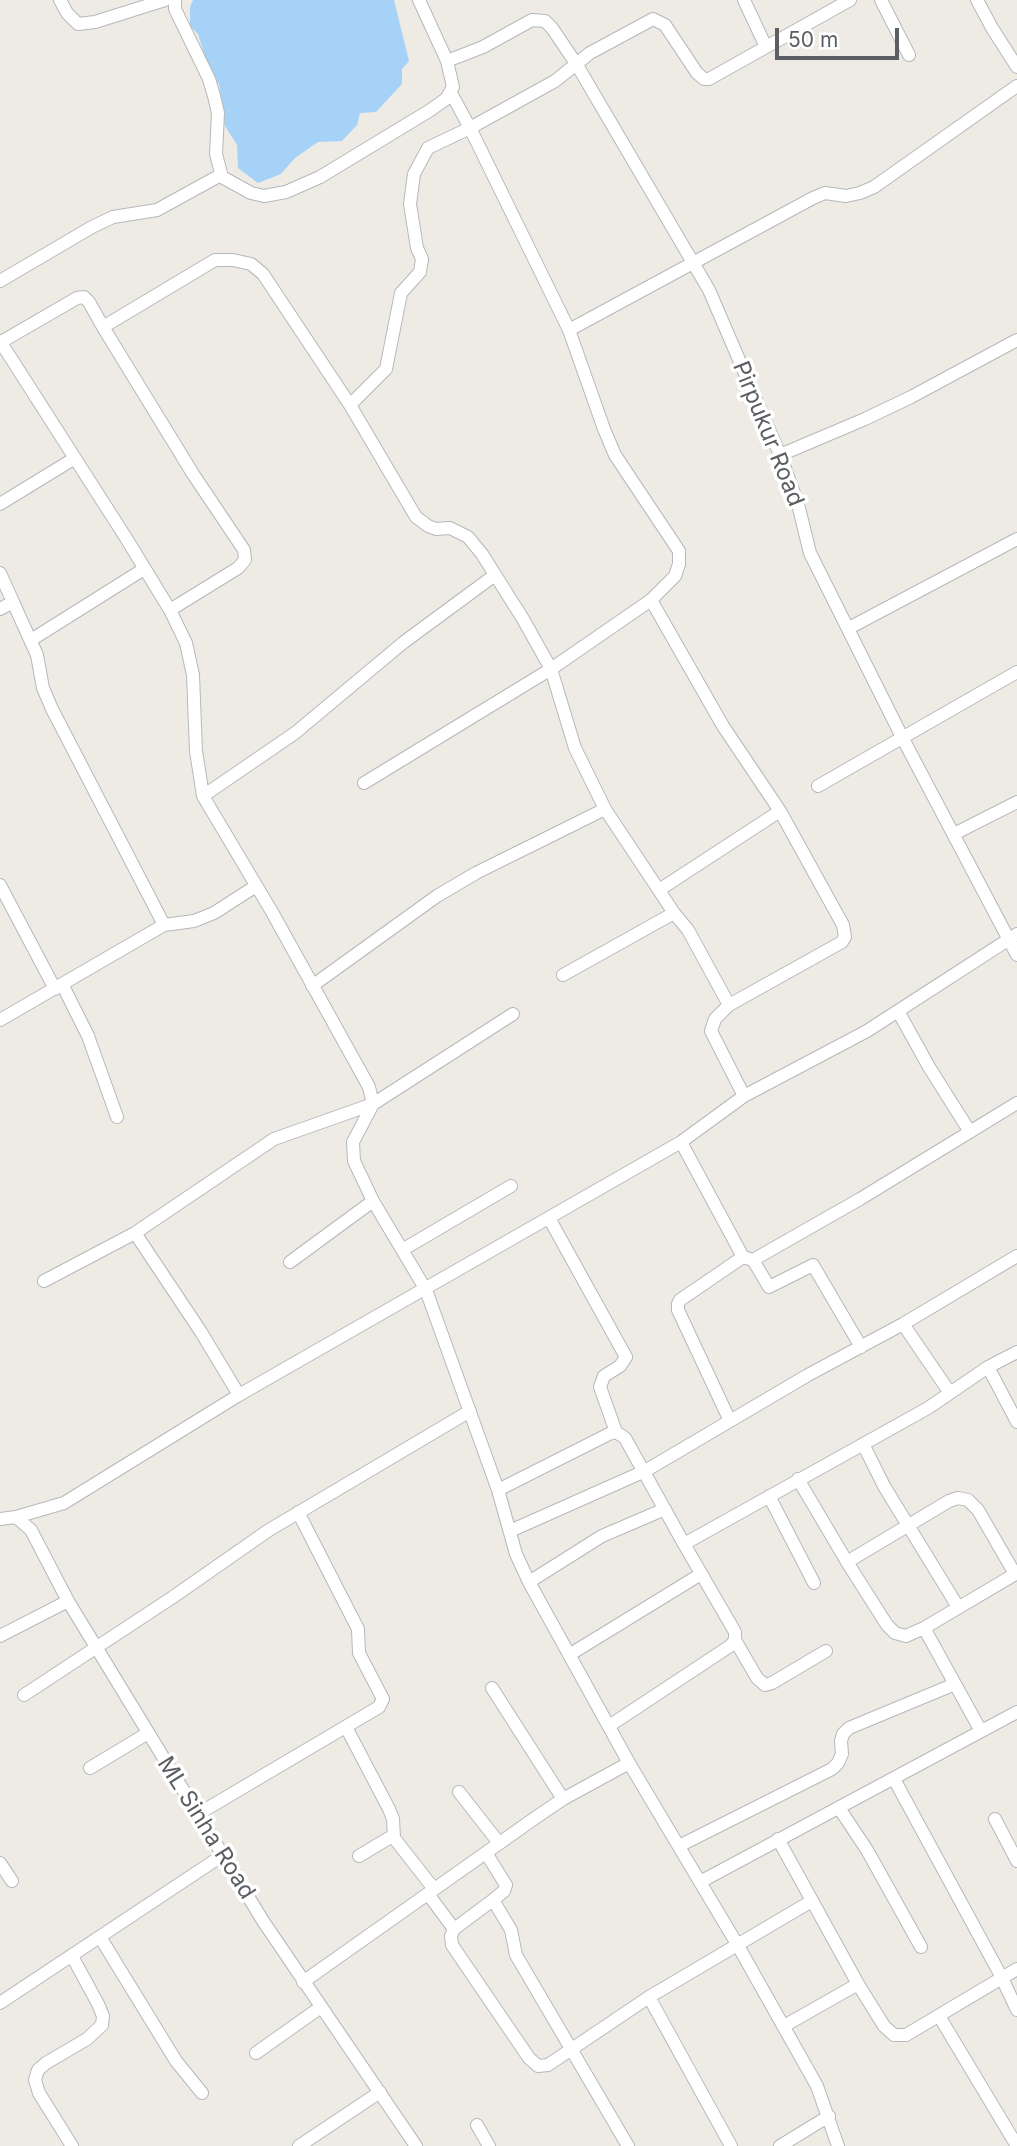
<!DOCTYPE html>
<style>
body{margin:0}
#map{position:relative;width:1017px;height:2146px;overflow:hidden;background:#edebe3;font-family:Inter,sans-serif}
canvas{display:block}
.scale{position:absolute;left:775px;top:28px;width:124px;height:32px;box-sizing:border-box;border:4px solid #5b5e62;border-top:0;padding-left:9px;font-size:21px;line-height:24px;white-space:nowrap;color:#5b5e62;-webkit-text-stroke:5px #fff;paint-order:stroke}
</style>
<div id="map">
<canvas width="1017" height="2146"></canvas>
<div class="scale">50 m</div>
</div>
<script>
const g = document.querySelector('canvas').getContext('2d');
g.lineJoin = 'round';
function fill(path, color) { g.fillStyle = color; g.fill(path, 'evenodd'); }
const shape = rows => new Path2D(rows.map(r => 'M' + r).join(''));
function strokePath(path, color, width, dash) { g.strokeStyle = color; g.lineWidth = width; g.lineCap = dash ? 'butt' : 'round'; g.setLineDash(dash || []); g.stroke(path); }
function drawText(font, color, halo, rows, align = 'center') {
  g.font = font + ' Inter,sans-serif'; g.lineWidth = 7; g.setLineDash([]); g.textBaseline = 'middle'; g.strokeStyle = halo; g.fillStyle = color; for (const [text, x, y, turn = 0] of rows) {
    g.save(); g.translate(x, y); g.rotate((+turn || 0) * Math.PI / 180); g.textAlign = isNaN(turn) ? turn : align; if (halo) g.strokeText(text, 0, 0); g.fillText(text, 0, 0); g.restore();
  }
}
fill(shape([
 [193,0,394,0,409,61,402,69,402,84,376,112,360,113,357,125,342,141,318,142,295,158,281,174,258,183,238,168,237,145,225,126,219,84,211,76,198,34,190,26,190,7]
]), '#a7d2f8');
const street = shape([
 [60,0,67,13,78,24,95,22,165,0],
 [175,0,175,9,209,79,214,96,218,113,216,154,222,177],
 [744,0,766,47],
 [881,0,909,55],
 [977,0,992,28,1017,67],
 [447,61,483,47,532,20,545,21,552,28,577,65,709,290,780,455,798,504,810,553,902,737,1017,955],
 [0,281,92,227,113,217,157,210,217,177,222,177,251,193,264,196,286,192,320,177,429,111,446,99,453,87,447,61,419,0],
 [103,327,193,474,244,550,245,560,238,568,170,610],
 [569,330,813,198,825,193,846,196,860,193,874,187,1017,86],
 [0,341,126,538,170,610,186,643,193,675,196,751,203,796,272,912,369,1087,373,1104,353,1142,354,1161,373,1201,426,1290,498,1490,516,1554,529,1582,629,1763,737,1944,817,2086,838,2146],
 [1,342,77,298,84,297,89,302,103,327,215,260,233,260,251,264,263,274,350,405,386,369,401,293,420,272,422,259,417,248,410,204,414,174,428,148,470,128,451,93],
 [350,405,416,517,428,526,436,529,450,528,468,537,482,554,523,619,551,669,651,600,675,576,679,564,679,551,615,455,604,429,569,330,470,128,555,81,590,53,653,19,665,25,697,73,704,79,709,79,850,0],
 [780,455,865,419,911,397,1017,340],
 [0,504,75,458],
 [0,573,13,602,0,609],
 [13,602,37,655,43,688,52,709,164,925],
 [849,628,1017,539],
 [31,640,144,569],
 [818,786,1017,672],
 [203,796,295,733,404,642,495,575],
 [605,809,674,913,688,930,729,1005,842,942,845,937,843,925,780,811,723,726,651,600],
 [954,834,1017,802],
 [0,885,55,989],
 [659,890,780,811],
 [563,975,674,913],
 [62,984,88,1036,117,1117],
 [312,986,437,896,476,873,605,809,575,748,551,669,364,783],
 [729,1005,715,1019,711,1031,744,1096],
 [898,1011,929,1067,970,1132],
 [0,1020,164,925,194,921,214,913,256,886],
 [681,1142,743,1257,753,1260,860,1199,1017,1103],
 [549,1218,626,1357,620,1366,604,1376,600,1387,616,1432],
 [135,1233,201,1332,239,1395],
 [402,1250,511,1186],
 [753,1260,769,1287,813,1265,861,1347],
 [290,1262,373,1201],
 [44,1281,135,1233,274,1139,373,1104,513,1014],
 [903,1324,950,1393],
 [988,1367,1017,1422],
 [730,1421,678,1310,678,1304,680,1300,743,1257],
 [863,1444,884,1486,958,1607],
 [798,1479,847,1562,887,1625,895,1633,906,1636,924,1628,1017,1573],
 [498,1490,609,1434,616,1432,625,1438,684,1544,928,1408,988,1367,1017,1352],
 [769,1496,814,1583],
 [16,1517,64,1503,239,1395,681,1142,744,1096,867,1031,1017,934],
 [0,1519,16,1517,31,1530,68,1601,263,1921,416,2146],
 [510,1531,645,1471,808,1375,903,1324,1017,1256],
 [847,1562,949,1501,958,1498,968,1500,978,1510,1015,1574],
 [529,1582,602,1536,665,1509],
 [924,1628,981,1731],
 [0,1636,68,1601],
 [735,1640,757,1678,765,1685,772,1683,826,1651],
 [569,1655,701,1574],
 [492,1688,563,1799],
 [24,1695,173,1597,269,1530,470,1411],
 [609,1726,730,1646,735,1640,735,1632,684,1544],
 [346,1727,389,1809,393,1819,394,1838],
 [90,1768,148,1733],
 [894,1779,1001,1976,1017,2010],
 [459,1792,499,1843],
 [839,1808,867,1850,921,1947],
 [198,1814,379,1707,383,1699,359,1653,358,1629,298,1512],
 [995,1819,1017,1861],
 [778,1839,858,1984,884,2026,894,2035,906,2035,1017,1969],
 [679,1846,832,1769,838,1763,842,1754,841,1741,843,1734,849,1728,955,1684],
 [486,1853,506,1885,504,1891,493,1900,454,1929,451,1936,452,1945,529,2058,538,2066,548,2065,649,1997,810,1902],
 [359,1856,389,1838,394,1838,434,1889],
 [0,1863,12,1881],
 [700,1882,1017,1712],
 [428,1894,454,1929],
 [493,1900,511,1930,516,1955,628,2146],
 [100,1937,176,2061,202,2093],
 [72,1956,98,2004,103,2016,102,2025,87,2039,46,2063,38,2070,35,2080,39,2093,72,2146],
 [303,1982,535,1818,563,1799,629,1763],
 [649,1997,731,2146],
 [0,2003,223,1855],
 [939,2016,1017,2146],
 [784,2026,858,1984],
 [256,2053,321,2007],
 [477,2125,489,2146],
 [299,2146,380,2092],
 [780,2146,829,2116]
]);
strokePath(street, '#b5b8bc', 14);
strokePath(street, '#fff', 12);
drawText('23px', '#5b5e62', '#fff', [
 ["Pirpukur Road",768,434,68],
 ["ML Sinha Road",206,1828,58]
]);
</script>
